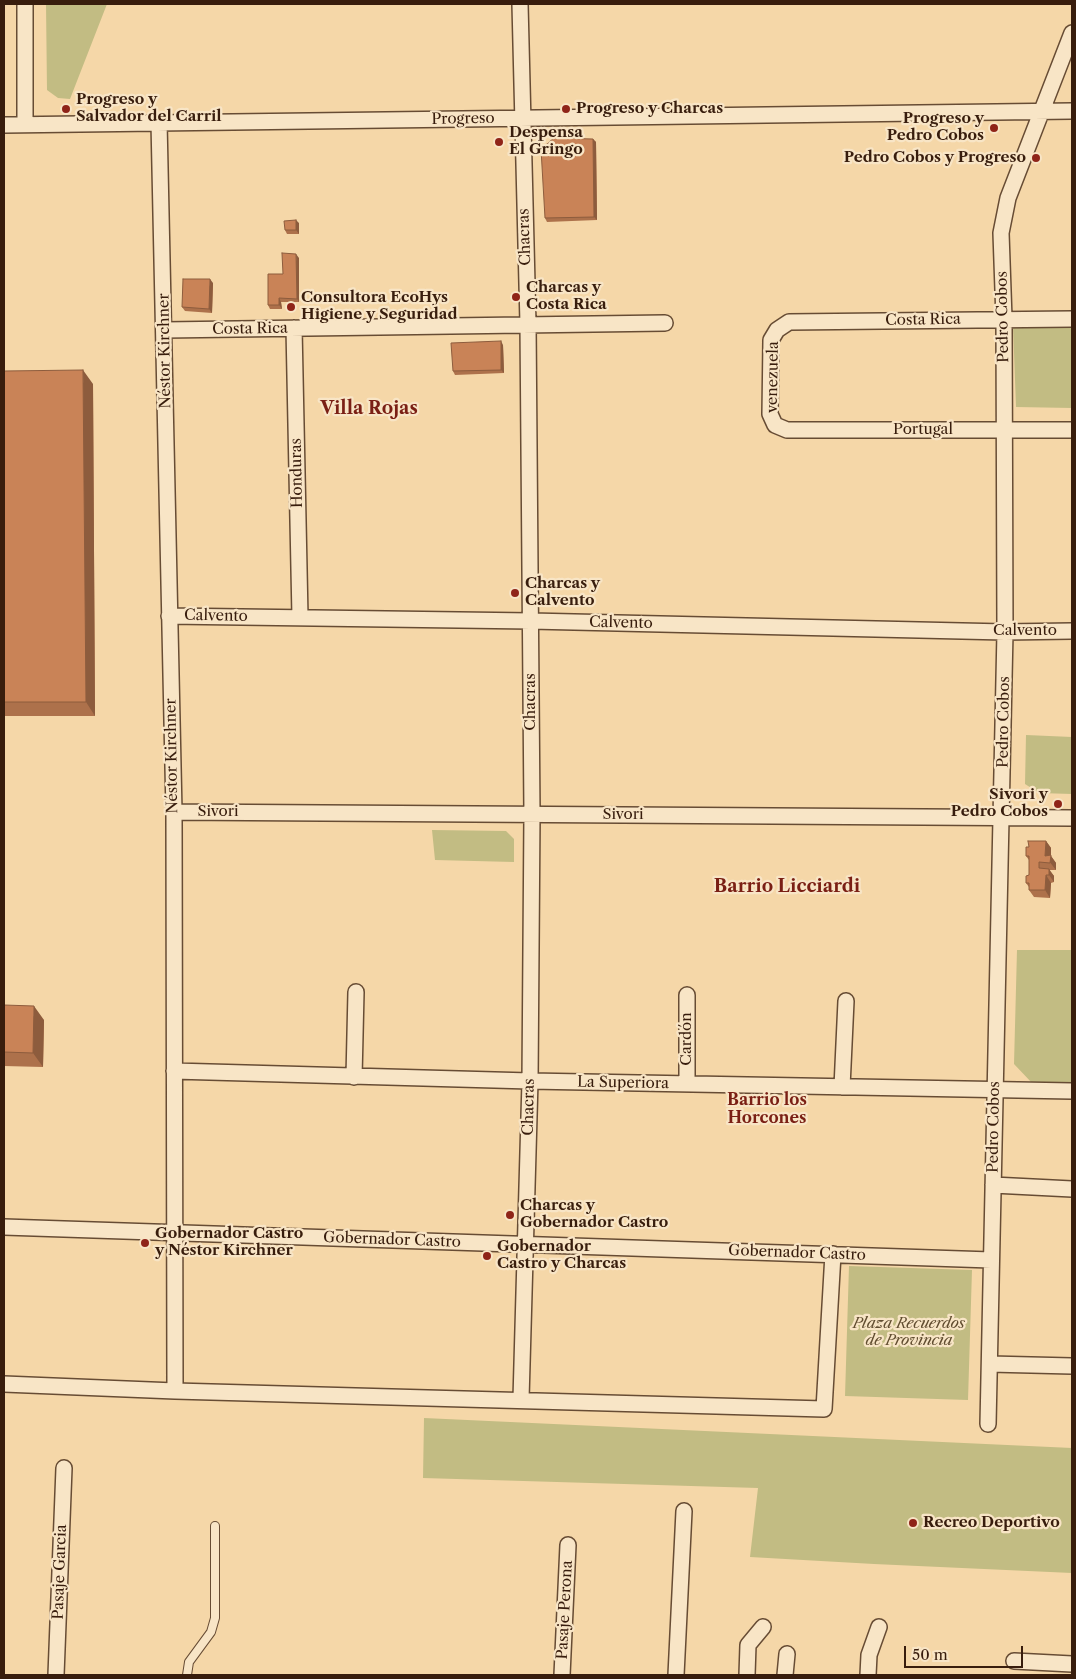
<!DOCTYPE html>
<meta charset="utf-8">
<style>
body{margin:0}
#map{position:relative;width:1076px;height:1679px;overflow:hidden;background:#f5d7a8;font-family:"Libre Caslon Text",serif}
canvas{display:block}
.frame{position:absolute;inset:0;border:5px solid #381d0d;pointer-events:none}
.scale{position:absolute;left:904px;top:1646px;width:119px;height:22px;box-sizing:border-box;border:2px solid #381d0d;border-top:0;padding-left:6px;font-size:15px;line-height:18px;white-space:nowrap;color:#381d0d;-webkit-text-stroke:4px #f8e5c6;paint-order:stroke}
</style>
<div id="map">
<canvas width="1076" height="1679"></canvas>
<div class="frame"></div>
<div class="scale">50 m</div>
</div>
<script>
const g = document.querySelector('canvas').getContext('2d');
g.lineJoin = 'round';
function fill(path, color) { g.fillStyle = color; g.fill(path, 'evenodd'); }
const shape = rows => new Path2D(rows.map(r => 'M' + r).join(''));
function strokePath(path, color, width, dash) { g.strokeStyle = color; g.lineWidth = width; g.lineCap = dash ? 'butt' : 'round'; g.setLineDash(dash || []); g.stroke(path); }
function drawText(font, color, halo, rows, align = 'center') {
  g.font = font + ' "Libre Caslon Text",serif'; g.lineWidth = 4.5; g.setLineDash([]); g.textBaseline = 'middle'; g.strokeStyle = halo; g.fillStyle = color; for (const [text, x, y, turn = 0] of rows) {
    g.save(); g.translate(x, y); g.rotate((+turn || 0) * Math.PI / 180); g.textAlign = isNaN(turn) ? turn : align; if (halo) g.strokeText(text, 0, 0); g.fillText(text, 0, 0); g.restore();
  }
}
fill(shape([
 [46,4,107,4,70,99,58,98,47,90],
 [1013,325,1072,326,1072,408,1016,407],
 [1026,735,1072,737,1072,794,1039,793,1025,784],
 [432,830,506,831,514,839,514,862,435,860],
 [1017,950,1072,950,1072,1083,1032,1083,1014,1064],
 [849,1266,972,1270,968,1400,845,1396],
 [424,1418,1072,1448,1072,1573,874,1564,750,1557,758,1488,423,1478]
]), '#c2bc83');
const lane = shape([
 [187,1675,189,1662,211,1632,215,1618,215,1526]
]);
const street = shape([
 [520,4,528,324,532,814,530,1081,521,1399],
 [159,122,174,812,175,1391],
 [25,124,25,4],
 [4,125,1072,111],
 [1072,319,789,322,777,330,771,340,770,414,775,425,787,430,1072,430],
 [294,328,300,617],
 [165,330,665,323],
 [169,616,531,621,1005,632,1072,631],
 [174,812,1072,818],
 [174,1071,530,1081,1072,1091],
 [354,1077,356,992],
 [687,1084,687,995],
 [842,1087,846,1001],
 [993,1185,1072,1189],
 [4,1227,991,1260],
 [990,1364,1072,1366],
 [4,1384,175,1391,824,1409,833,1254],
 [988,1424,1005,632,1004,319,1001,233,1008,198,1072,33],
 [1014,1661,1072,1664],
 [56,1675,64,1468],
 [562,1675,568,1545],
 [676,1675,684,1511],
 [747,1675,748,1645,763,1627],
 [785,1675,787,1654],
 [868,1675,869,1655,879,1627]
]);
strokePath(lane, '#674c34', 10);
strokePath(street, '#674c34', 18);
strokePath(lane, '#f8e5c6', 8);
strokePath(street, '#f8e5c6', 15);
fill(shape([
 [593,139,596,142,597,220,547,222,545,218],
 [299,223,299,234,287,234,285,230],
 [299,258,299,302,281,302,282,309,270,309,268,305,283,274],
 [213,283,212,313,185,311,182,307],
 [503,345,504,373,455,375,453,371],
 [4,371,93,384,95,716,4,716],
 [1046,841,1051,848,1051,856,1056,863,1056,870,1049,870,1054,876,1054,882,1051,883,1050,898,1034,897,1029,890,1029,887,1026,883,1029,875,1029,860,1026,856,1029,847],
 [4,1005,44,1020,43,1067,4,1066]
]), '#ad714b');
fill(shape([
 [593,139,596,142,597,220,594,217],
 [296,220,299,223,299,234,296,230],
 [296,254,299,258,299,302,297,299],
 [210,279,213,283,212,313,209,309],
 [279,298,281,302,282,309,279,305],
 [501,341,503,345,504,373,501,370],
 [83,370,93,384,95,716,86,702],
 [1046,841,1051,848,1051,856,1056,863,1056,870,1045,856],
 [1049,869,1054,876,1054,882,1049,875],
 [1046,875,1051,883,1050,898,1045,890],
 [34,1006,44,1020,43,1067,33,1053]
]), '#8d5c3d');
const building = shape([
 [554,138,593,139,594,217,545,218,541,149,554,138],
 [296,220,296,230,285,230,284,221,296,220],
 [282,253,296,254,297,299,279,298,279,305,268,305,268,274,283,274,282,253],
 [183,279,210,279,209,309,182,307,183,279],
 [501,341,501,370,453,371,451,343,501,341],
 [83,370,86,702,4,702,4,371,83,370],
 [1028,841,1046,841,1045,856,1051,855,1050,863,1039,862,1039,868,1049,869,1049,875,1046,875,1045,890,1029,890,1029,883,1026,883,1026,876,1029,875,1029,856,1026,856,1026,847,1029,847,1028,841],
 [4,1005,34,1006,33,1053,4,1052,4,1005]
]);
fill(building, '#c98357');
strokePath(building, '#8d5c3d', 1);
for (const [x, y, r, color] of [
 [66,109,5,"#8f2418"],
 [566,109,5,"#8f2418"],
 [994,128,5,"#8f2418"],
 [499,142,5,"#8f2418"],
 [1036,158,5,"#8f2418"],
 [516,297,5,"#8f2418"],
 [291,307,5,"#8f2418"],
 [515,593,5,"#8f2418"],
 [1058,804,5,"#8f2418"],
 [510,1215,5,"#8f2418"],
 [145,1243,5,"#8f2418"],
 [487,1256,5,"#8f2418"],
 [913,1523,5,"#8f2418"]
]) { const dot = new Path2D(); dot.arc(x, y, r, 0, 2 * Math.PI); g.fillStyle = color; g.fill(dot); strokePath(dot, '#f8e5c6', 2); }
drawText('bold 15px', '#381d0d', '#f8e5c6', [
 ["Progreso y",76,100],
 ["Salvador del Carril",76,117],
 ["Progreso y Charcas",576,109],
 ["Progreso y",984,119,"right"],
 ["Pedro Cobos",984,136,"right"],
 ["Despensa",509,133],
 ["El Gringo",509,150],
 ["Pedro Cobos y Progreso",1026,158,"right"],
 ["Charcas y",526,288],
 ["Costa Rica",526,305],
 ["Consultora EcoHys",301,298],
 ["Higiene y Seguridad",301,315],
 ["Charcas y",525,584],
 ["Calvento",525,601],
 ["Sivori y",1048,795,"right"],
 ["Pedro Cobos",1048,812,"right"],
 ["Charcas y",520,1206],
 ["Gobernador Castro",520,1223],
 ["Gobernador Castro",155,1234],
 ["y Néstor Kirchner",155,1251],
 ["Gobernador",497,1247],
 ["Castro y Charcas",497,1264],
 ["Recreo Deportivo",923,1523]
], 'left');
drawText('15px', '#381d0d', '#f8e5c6', [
 ["Progreso",463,119,-1],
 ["Chacras",525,237,-92],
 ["Pedro Cobos",1003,317,-91],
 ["Costa Rica",923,320,-1],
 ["Costa Rica",250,329,-1],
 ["Néstor Kirchner",165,351,-91],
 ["venezuela",773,377,-89],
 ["Portugal",923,430],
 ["Honduras",297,473,-91],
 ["Calvento",216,616,1],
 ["Calvento",621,623,1],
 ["Calvento",1025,631],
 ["Chacras",531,702,-90],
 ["Pedro Cobos",1004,722,-89],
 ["Néstor Kirchner",172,756,-91],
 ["Sivori",218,812],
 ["Sivori",623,815],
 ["Cardón",687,1039,-90],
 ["La Superiora",623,1083,1],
 ["Chacras",529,1107,-89],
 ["Pedro Cobos",994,1127,-89],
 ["Gobernador Castro",392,1240,2],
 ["Gobernador Castro",797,1253,2],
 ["Pasaje Garcia",60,1572,-88],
 ["Pasaje Perona",565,1610,-87]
]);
drawText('italic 15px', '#614d30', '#f8e5c6', [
 ["Plaza Recuerdos",909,1324],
 ["de Provincia",909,1341]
]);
drawText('bold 16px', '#7a1f14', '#f8e5c6', [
 ["Barrio los",767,1100],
 ["Horcones",767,1118]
]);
drawText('bold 18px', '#7a1f14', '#f8e5c6', [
 ["Villa Rojas",369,409],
 ["Barrio Licciardi",787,887]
]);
</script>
